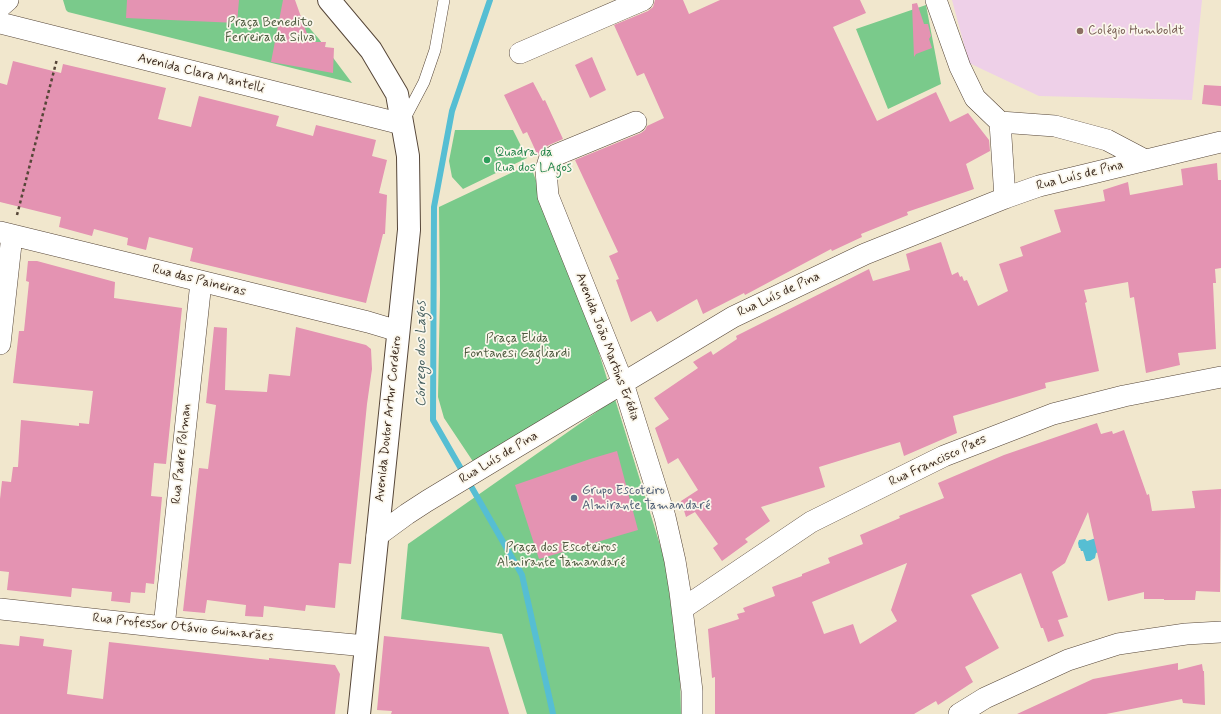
<!DOCTYPE html>
<meta charset="utf-8">
<style>
body{margin:0}
canvas{display:block;background:#f1e7cd}
</style>
<canvas width="1221" height="714"></canvas>
<script>
const g = document.querySelector('canvas').getContext('2d');
g.lineJoin = 'round';
function fill(path, color) { g.fillStyle = color; g.fill(path, 'evenodd'); }
const shape = rows => new Path2D(rows.map(r => 'M' + r).join(''));
function strokePath(path, color, width, dash) { g.strokeStyle = color; g.lineWidth = width; g.lineCap = dash ? 'butt' : 'round'; g.setLineDash(dash || []); g.stroke(path); }
function drawText(font, color, halo, rows, align = 'center') {
  g.font = font + ' Mynerve,sans-serif'; g.lineWidth = 3.5; g.setLineDash([]); g.textBaseline = 'middle'; g.strokeStyle = halo; g.fillStyle = color; for (const [text, x, y, turn = 0] of rows) {
    g.save(); g.translate(x, y); g.rotate((+turn || 0) * Math.PI / 180); g.textAlign = isNaN(turn) ? turn : align; if (halo) g.strokeText(text, 0, 0); g.fillText(text, 0, 0); g.restore();
  }
}
fill(shape([
 [952,0,1202,0,1192,100,1039,96,969,63]
]), '#eed0e8');
fill(shape([
 [63,0,285,0,319,39,352,83,68,12,66,10],
 [926,5,941,84,888,109,856,29],
 [455,130,513,130,527,158,463,189,452,177,449,161],
 [530,164,564,258,591,327,608,382,474,463,444,418,438,397,440,294,439,207],
 [615,399,665,561,680,672,681,714,527,714,502,634,401,619,408,544]
]), '#7aca8b');
fill(shape([
 [1102,536,1107,549,1096,553,1095,558,1090,561,1086,561,1083,551,1081,551,1080,548,1079,548,1078,543,1079,540,1085,539,1087,541]
]), '#56bed3');
strokePath(shape([
 [490,0,452,111,434,207,433,420,522,575,553,714]
]), '#56bed3', 6);
fill(shape([
 [127,0,239,0,237,23,126,18],
 [283,0,295,0,310,42,326,42,325,47,334,48,333,73,271,62],
 [655,0,683,0,689,14,720,0,860,0,866,13,833,27,877,121,936,92,950,122,968,113,989,140,990,151,966,164,974,189,907,212,908,215,861,234,862,237,832,251,831,249,745,295,744,293,703,314,697,299,657,322,651,311,631,322,616,280,619,279,609,256,618,252,575,160,641,133,645,130,647,126,664,118,644,73,637,76,614,25,648,11,653,7],
 [917,3,924,24,928,24,931,36,929,39,932,48,916,54,914,57,912,4],
 [592,57,606,90,590,98,575,65],
 [13,61,61,73,63,64,166,88,158,119,191,127,199,96,279,116,276,126,313,136,316,125,376,140,372,156,387,160,379,193,387,195,385,234,383,234,366,303,190,261,193,248,149,237,146,250,127,245,128,238,94,229,92,236,59,227,61,217,0,202,0,83,7,85],
 [533,82,543,101,545,100,563,139,549,145,542,150,538,156,527,132,523,134,504,95],
 [1204,85,1221,86,1221,106,1202,104],
 [1217,163,1218,180,1221,180,1221,268,1215,269,1216,283,1213,283,1216,349,1178,353,1180,365,1146,373,1134,297,1130,298,1128,282,1084,290,1087,302,1085,303,1099,371,1045,383,1046,388,953,416,957,433,904,456,900,442,819,467,825,487,761,507,770,521,745,539,748,542,722,561,713,548,718,544,695,512,686,517,681,501,698,490,678,458,668,464,655,428,669,419,654,398,698,368,693,362,711,351,713,355,737,339,736,336,869,269,873,281,910,270,906,254,941,242,952,275,958,272,960,277,962,276,964,281,967,280,978,306,1008,291,999,264,1023,256,1020,247,1061,232,1054,210,1105,201,1103,190,1128,182,1130,195,1183,185,1181,169],
 [28,261,37,261,115,282,114,298,182,308,166,464,154,463,151,496,162,497,154,584,146,583,145,593,131,592,130,603,111,601,112,592,72,588,71,597,7,590,9,572,0,571,0,499,2,481,11,482,13,467,18,467,21,420,79,426,79,423,89,424,93,391,13,383,19,331,24,331,29,282,26,281],
 [214,327,227,328,225,390,267,392,269,374,290,376,296,327,366,345,371,349,372,369,367,404,351,564,339,563,335,608,306,605,305,611,264,606,263,617,245,616,246,605,207,600,205,613,183,611,199,468,208,469,216,405,206,403],
 [1097,423,1101,434,1112,431,1113,434,1124,430,1147,495,1149,494,1152,511,1195,508,1192,491,1221,489,1220,592,1196,591,1195,600,1164,600,1164,599,1144,599,1144,592,1108,601,1088,512,1065,563,1052,572,1068,617,1058,620,1064,636,1048,642,1043,628,1041,628,1021,573,971,595,999,648,965,667,973,682,938,705,936,701,914,714,715,714,715,677,712,678,708,629,739,619,737,614,745,612,743,608,775,596,772,587,802,576,802,574,830,563,828,558,863,544,860,535,900,518,899,516,944,498,938,483,1004,455],
 [907,563,891,610,897,621,860,644,853,624,824,634,812,602],
 [617,451,638,530,539,559,515,485,590,459],
 [20,636,44,639,43,646,72,650,67,694,103,699,109,642,269,660,269,658,335,665,340,674,335,714,0,714,0,644,19,646],
 [384,636,489,647,509,714,391,714,392,711,377,710],
 [1178,663,1178,670,1202,664,1203,671,1204,671,1205,705,1183,703,1182,699,1106,714,1017,714,1093,679]
]), '#e493b2');
const service = shape([
 [404,120,424,82,435,50,444,0]
]);
const minor = shape([
 [936,0,960,67,975,98,1000,122,1055,126,1107,140,1145,160],
 [0,7,8,0],
 [0,23,402,124],
 [520,53,643,0],
 [636,122,556,155,549,160,546,170,548,196,623,383,665,517,675,561,680,592,692,691,692,714],
 [1000,122,1005,198],
 [0,232,368,322,398,331],
 [0,344,12,235],
 [377,536,407,514,427,501,518,446,733,317,865,254,1005,198,1039,186,1221,142],
 [0,609,164,627,366,646],
 [682,609,811,522,944,456,1053,414,1124,396,1221,377],
 [164,627,201,282],
 [959,714,985,698,1068,660,1118,644,1186,634,1221,632]
]);
const tertiary = shape([
 [329,0,371,50,397,94,408,156,409,230,359,714]
]);
strokePath(service, '#564638', 12);
strokePath(minor, '#564638', 22);
strokePath(tertiary, '#564638', 24);
strokePath(shape([
 [17,215,57,59]
]), '#564638', 2.5, [3, 3]);
strokePath(service, '#fff', 11);
strokePath(minor, '#fff', 21);
strokePath(tertiary, '#fff', 22);
for (const [x, y, r, color] of [
 [1080,31,4,"#8d6e63"],
 [487,160,4,"#2e9e5b"],
 [574,498,4,"#5c6f8a"]
]) { const dot = new Path2D(); dot.arc(x, y, r, 0, 2 * Math.PI); g.fillStyle = color; g.fill(dot); strokePath(dot, '#fbf7ec', 1.5); }
drawText('13px', '#4e5a3f', '#fbf7ec', [
 ["Praça Benedito",270,23],
 ["Ferreira da Silva",270,38],
 ["Praça Elida",517,339],
 ["Fontanesi Gagliardi",517,354],
 ["Praça dos Escoteiros",561,548],
 ["Almirante Tamandaré",561,563]
]);
drawText('13px', '#785e54', '#fbf7ec', [
 ["Colégio Humboldt",1088,31]
], 'left');
drawText('13px', '#3b2a1e', '#fbf7ec', [
 ["Avenida Clara Mantelli",201,74,14],
 ["Rua Luís de Pina",1080,176,-14],
 ["Rua das Paineiras",199,281,14],
 ["Rua Luís de Pina",779,295,-25],
 ["Avenida João Martins Erédia",607,347,69],
 ["Avenida Doutor Artur Cordeiro",389,419,-84],
 ["Rua Padre Polman",182,454,-84],
 ["Rua Luís de Pina",499,458,-31],
 ["Rua Francisco Paes",938,461,-25],
 ["Rua Professor Otávio Guimarães",183,628,6]
]);
drawText('13px', '#27864d', '#fbf7ec', [
 ["Quadra da",495,153],
 ["Rua dos LAgos",495,168]
], 'left');
drawText('13px', '#4e5e75', '#fbf7ec', [
 ["Grupo Escoteiro",582,491],
 ["Almirante Tamandaré",582,506]
], 'left');
drawText('italic 14px', '#445e5d', '#fbf7ec', [
 ["Córrego dos Lagos",422,354,-90]
]);
</script>
